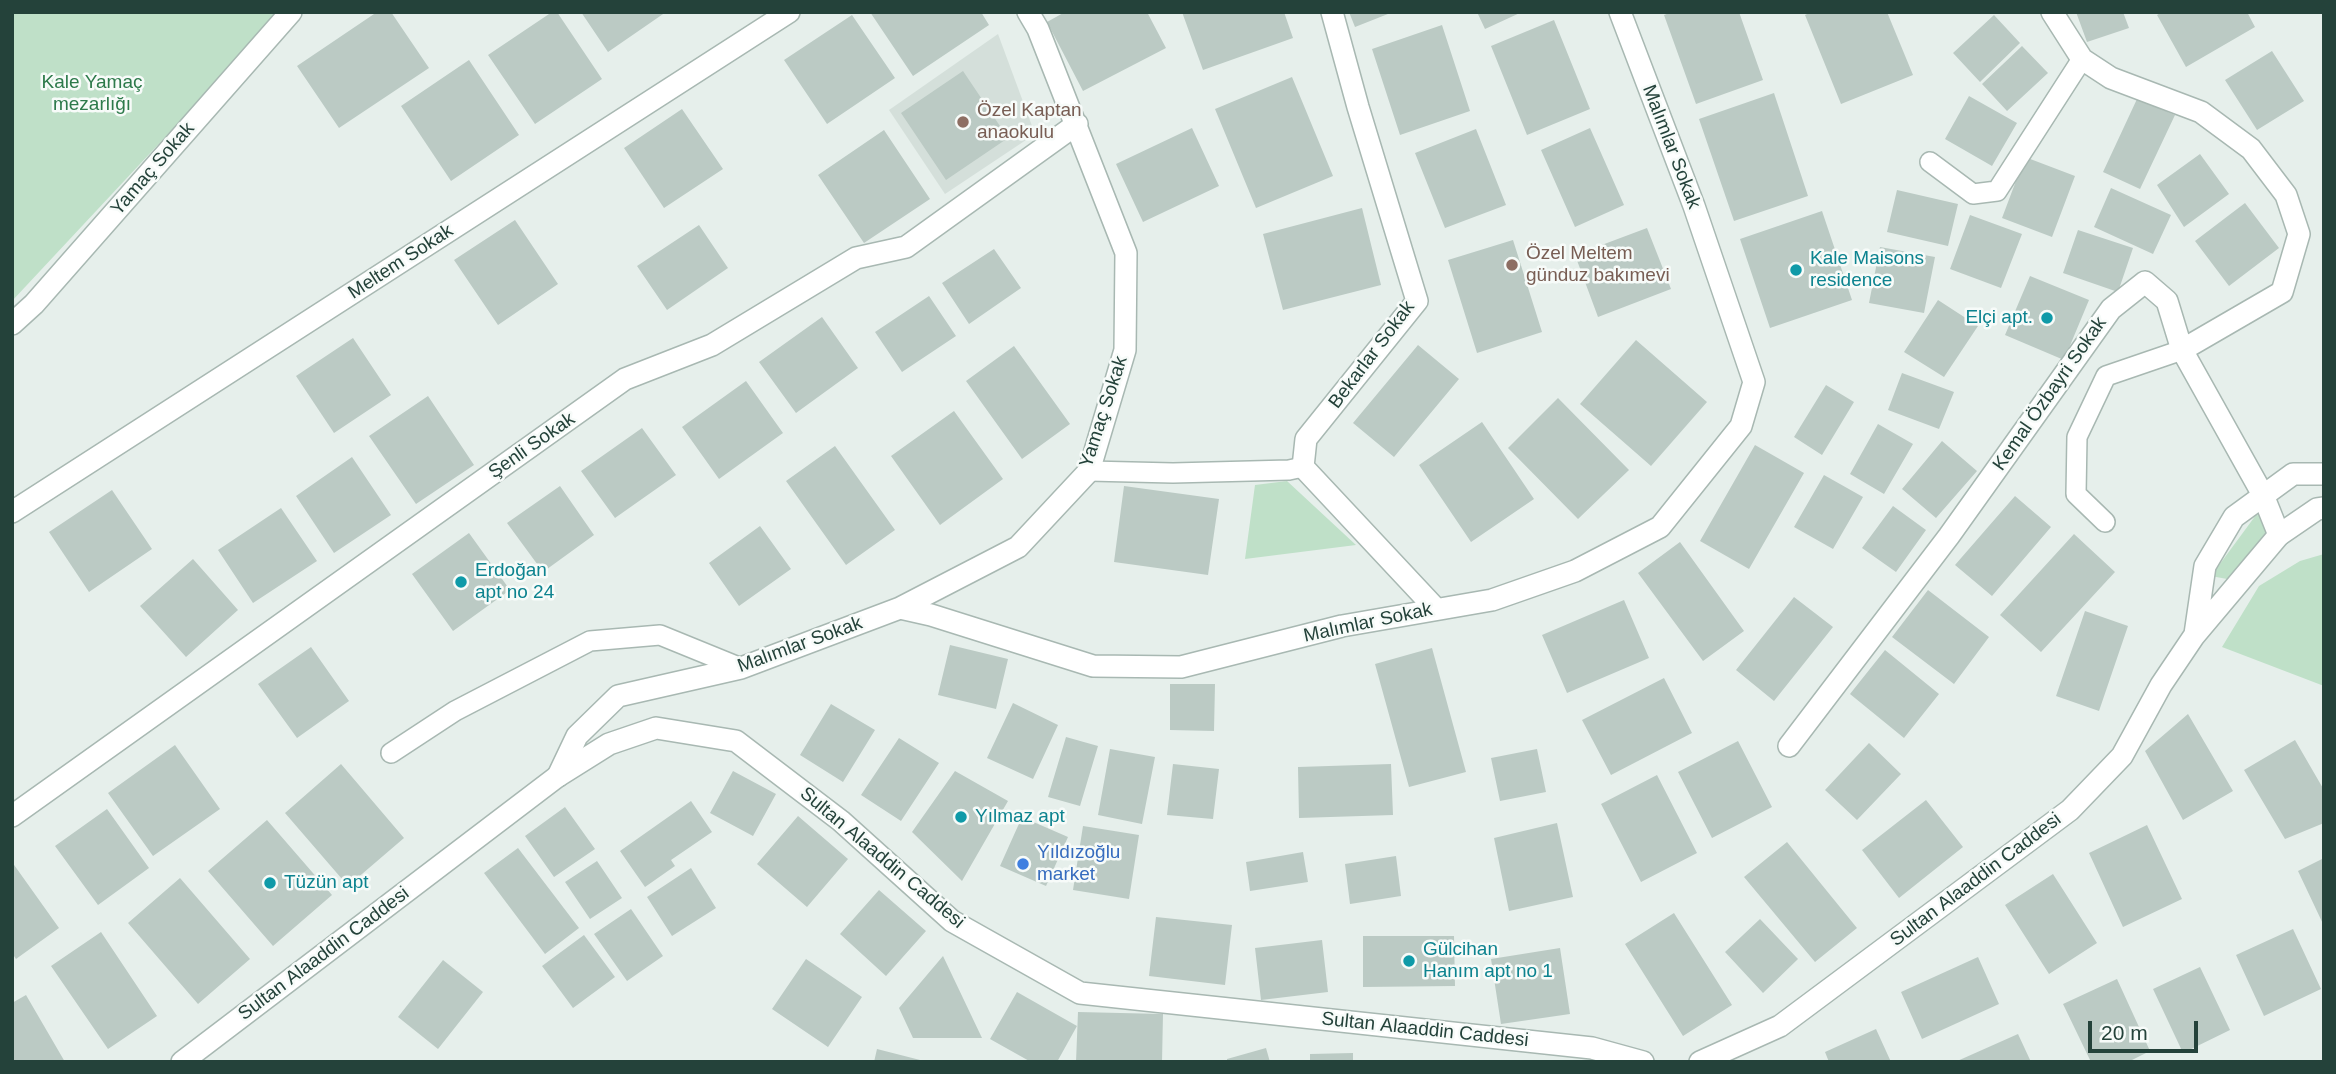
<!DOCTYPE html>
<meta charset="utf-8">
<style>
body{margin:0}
#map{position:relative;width:2336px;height:1074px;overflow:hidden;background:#e6efeb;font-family:Arial,sans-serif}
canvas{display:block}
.frame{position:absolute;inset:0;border:14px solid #24423a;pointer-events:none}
.scale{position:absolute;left:2088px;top:1021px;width:110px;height:32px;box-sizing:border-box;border:4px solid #24423a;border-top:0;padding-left:9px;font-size:21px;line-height:24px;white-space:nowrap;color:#24423a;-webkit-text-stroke:5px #f7fbf9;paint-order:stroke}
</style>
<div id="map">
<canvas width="2336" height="1074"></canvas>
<div class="frame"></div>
<div class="scale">20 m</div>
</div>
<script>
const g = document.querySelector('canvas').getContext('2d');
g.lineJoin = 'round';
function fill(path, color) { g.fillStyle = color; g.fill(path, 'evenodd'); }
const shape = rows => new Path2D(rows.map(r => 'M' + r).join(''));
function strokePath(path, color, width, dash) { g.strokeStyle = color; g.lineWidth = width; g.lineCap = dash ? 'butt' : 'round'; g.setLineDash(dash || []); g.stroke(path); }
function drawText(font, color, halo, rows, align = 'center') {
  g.font = font + ' Arial,sans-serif'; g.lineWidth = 5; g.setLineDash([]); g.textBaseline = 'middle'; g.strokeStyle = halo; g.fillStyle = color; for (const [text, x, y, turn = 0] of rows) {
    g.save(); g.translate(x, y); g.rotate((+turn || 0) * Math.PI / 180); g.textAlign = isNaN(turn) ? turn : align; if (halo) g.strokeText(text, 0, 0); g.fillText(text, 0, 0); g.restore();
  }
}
fill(shape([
 [998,34,1035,134,945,194,889,110]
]), '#d4dfda');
fill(shape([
 [12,12,282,12,12,301],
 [1287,481,1356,545,1245,559,1255,485],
 [2256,515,2268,516,2270,529,2227,579,2211,576],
 [2324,554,2324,686,2222,647,2259,586,2300,561]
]), '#bfe0c8');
fill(shape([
 [377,12,391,12,429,68,339,128,297,66],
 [552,12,557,12,602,79,535,124,488,55],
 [581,12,666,12,608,52],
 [870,12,981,12,989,25,913,76],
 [1065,12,1147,12,1166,48,1083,91,1047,22],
 [1182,12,1284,12,1293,38,1203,70],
 [1349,12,1393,12,1355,27],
 [1477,12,1522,12,1485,29],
 [1672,12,1739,12,1763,80,1696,104,1664,15],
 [1811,12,1887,12,1913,75,1841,104,1805,15],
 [2076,12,2123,12,2129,28,2087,42],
 [2162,12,2247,12,2255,27,2186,67,2157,15],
 [852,15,895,78,827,124,784,60],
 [1994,15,2020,43,1980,82,1953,53],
 [1554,20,1590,109,1527,135,1491,46],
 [1442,25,1470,111,1400,135,1372,49],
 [2022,46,2048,73,2007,111,1982,84],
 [2272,51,2304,101,2257,130,2225,80],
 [469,60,519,135,451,181,401,106],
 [963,71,1008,138,946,180,901,113],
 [1292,77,1333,176,1256,208,1215,109],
 [1774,93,1808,196,1734,221,1699,119],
 [1969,96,2017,123,1992,166,1945,139],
 [2137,99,2175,115,2140,189,2103,172],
 [682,109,723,169,664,208,624,148],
 [1192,128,1219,186,1143,222,1116,164],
 [1590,128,1624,205,1575,227,1541,150],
 [1476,129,1506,205,1445,228,1415,153],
 [884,130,930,199,864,243,818,175],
 [2200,154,2229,194,2184,227,2157,185],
 [2025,157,2075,176,2052,237,2002,218],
 [2111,188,2171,215,2153,254,2094,227],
 [1897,190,1958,204,1948,246,1887,232],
 [2245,203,2279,248,2229,286,2195,241],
 [1362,208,1381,285,1283,310,1263,234],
 [1822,211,1852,300,1770,328,1740,239],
 [1970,215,2022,234,2001,288,1950,269],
 [515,220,558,284,498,325,454,260],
 [699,225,728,268,667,310,637,266],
 [1647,228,1671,289,1598,317,1575,255],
 [2078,230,2133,248,2118,292,2063,273],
 [1513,240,1542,332,1477,353,1448,260],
 [1880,247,1935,257,1924,313,1869,303],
 [994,249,1021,288,969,324,942,283],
 [2030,276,2089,300,2064,360,2005,335],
 [929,296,956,336,902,372,875,332],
 [1938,300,1978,326,1944,377,1904,352],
 [822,317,858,368,796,413,759,362],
 [353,338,391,395,334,433,296,376],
 [1636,340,1707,402,1651,466,1580,404],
 [1418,345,1459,379,1394,457,1353,423],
 [1014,346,1070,424,1022,459,966,381],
 [1902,373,1954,392,1939,429,1888,410],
 [746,381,783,433,719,479,682,427],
 [1826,385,1854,402,1822,455,1794,437],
 [428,396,474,465,416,504,369,436],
 [1558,398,1629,470,1578,519,1508,448],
 [954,411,1003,479,940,525,891,456],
 [1482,422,1534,499,1471,542,1419,465],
 [1878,424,1913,444,1884,494,1850,474],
 [642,428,676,475,615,518,581,471],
 [1942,441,1977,471,1936,518,1902,489],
 [1755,445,1804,473,1749,569,1700,541],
 [835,446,895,530,846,565,786,481],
 [352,457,391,515,334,553,296,496],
 [1824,475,1863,497,1833,549,1794,527],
 [560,486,594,535,543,572,507,523],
 [1124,486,1219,499,1208,575,1114,562],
 [112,490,152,549,89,592,49,532],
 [2015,496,2051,527,1992,596,1955,565],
 [1893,506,1926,530,1896,572,1862,548],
 [281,508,317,561,253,603,218,550],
 [760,526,791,569,739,606,709,563],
 [469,533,510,590,453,631,412,574],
 [2074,534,2115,572,2041,652,2000,615],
 [1680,542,1744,631,1703,661,1638,573],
 [193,559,238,610,186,657,140,606],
 [1928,590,1989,637,1954,684,1892,637],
 [1794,597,1833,627,1774,701,1736,670],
 [1624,600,1649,658,1567,693,1542,635],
 [2085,611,2128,626,2099,711,2056,696],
 [950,645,1008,659,996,709,938,695],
 [311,647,349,701,297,738,258,684],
 [1432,648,1466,772,1409,787,1375,664],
 [1885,650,1939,694,1904,738,1850,694],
 [1664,678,1692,733,1611,775,1582,720],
 [1170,684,1215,684,1214,731,1170,730],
 [1013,703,1058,725,1033,779,987,758],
 [831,704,875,730,843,782,800,755],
 [2188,714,2233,791,2183,820,2145,751],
 [1066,737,1098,746,1080,806,1048,797],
 [899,738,939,763,901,821,861,795],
 [2295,740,2324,790,2324,823,2285,839,2244,770],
 [1738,741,1772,807,1712,838,1678,772],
 [1869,743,1901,774,1857,820,1825,790],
 [175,745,220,809,153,856,108,793],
 [1110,749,1155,757,1142,824,1098,815],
 [1537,749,1546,792,1500,801,1491,758],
 [341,764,404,838,348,886,285,813],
 [1173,764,1219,769,1213,819,1167,815],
 [1391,764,1393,815,1299,818,1298,767],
 [733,771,776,794,753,836,710,813],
 [955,771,1008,801,962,881,912,832],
 [1657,775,1697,853,1641,882,1601,804],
 [1926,800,1963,847,1899,898,1862,850],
 [691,801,712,832,671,860,675,866,645,887,620,851],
 [565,807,595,849,554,877,525,836],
 [107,809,149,868,98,905,55,846],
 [798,816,848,859,807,907,757,864],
 [1022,817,1068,837,1046,886,1000,866],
 [267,820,332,895,273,946,208,871],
 [1557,823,1573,897,1509,911,1494,838],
 [2147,825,2182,899,2123,927,2089,853],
 [1083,826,1139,835,1129,899,1073,890],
 [1787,842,1857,928,1815,962,1744,877],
 [518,848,579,928,545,954,484,873],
 [1303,852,1308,882,1250,891,1246,862],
 [1396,856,1401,896,1350,904,1345,864],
 [2324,858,2324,926,2298,871],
 [597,861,622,898,590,919,565,882],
 [12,862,59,928,16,959,12,953],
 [691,868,716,908,672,936,647,897],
 [2053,874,2097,943,2049,974,2005,905],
 [180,878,250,959,198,1004,128,923],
 [879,890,926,931,886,976,840,934],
 [631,909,663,956,627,981,594,934],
 [1674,913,1732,1005,1683,1036,1625,944],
 [1156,917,1232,925,1225,985,1149,976],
 [1760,919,1798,959,1763,993,1725,952],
 [2293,929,2321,989,2264,1016,2236,955],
 [101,932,157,1016,108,1049,51,966],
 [584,935,615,977,573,1008,542,966],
 [1363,936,1454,936,1455,986,1363,987],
 [1322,940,1328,992,1261,1000,1255,948],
 [1560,948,1570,1014,1501,1024,1491,959],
 [943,956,982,1038,913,1038,899,1008],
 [1978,957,1999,1004,1922,1039,1901,992],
 [806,959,862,997,828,1047,772,1009],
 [443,960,483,992,438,1049,398,1017],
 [2200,967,2230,1030,2183,1053,2153,989],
 [2117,979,2150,1051,2128,1062,2091,1062,2063,1004],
 [1017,992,1077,1026,1057,1062,1031,1062,990,1039],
 [26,995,65,1062,12,1062,12,1003],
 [1078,1012,1163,1014,1162,1062,1076,1062],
 [1876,1029,1891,1062,1829,1062,1825,1052],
 [2018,1034,2031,1062,1955,1062],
 [1266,1048,1270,1062,1227,1062,1227,1059],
 [877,1049,924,1061,924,1062,874,1062],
 [1353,1053,1353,1062,1310,1062,1310,1054]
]), '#bbcac4');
const service = shape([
 [1930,162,1973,194,1997,191,2082,59],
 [1089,471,1173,473,1289,470,1303,467],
 [2105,522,2076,494,2077,437,2106,376,2182,350],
 [391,753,455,711,590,641,660,635,741,668]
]);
const minor = shape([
 [1332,12,1358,107,1417,301,1306,439,1303,467,1435,608],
 [2052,12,2082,59,2111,78,2201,112,2251,149,2286,195,2299,234,2282,292,2182,350],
 [12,324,34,304,291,12],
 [12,512,789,12],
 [900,608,1018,547,1089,471,1125,350,1126,253,1038,29,1028,12],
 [1789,746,1949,536,2111,309,2145,282,2167,301,2182,350,2263,495,2279,535],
 [558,776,577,736,618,696,741,668,900,608,931,615,1093,666,1181,667,1342,626,1492,600,1575,571,1660,527,1741,426,1754,382,1694,206,1620,12],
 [12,816,625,379,712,345,856,258,906,247,1077,124]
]);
const tertiary = shape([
 [2195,634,2205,566,2234,517,2293,474,2324,474],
 [182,1062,558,776,609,744,656,728,736,741,841,821,952,921,1080,993,1592,1048,1643,1062],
 [1700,1062,1780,1026,2070,810,2122,756,2161,685,2194,636,2279,535,2317,509,2324,508]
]);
strokePath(service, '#a8b8b2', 22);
strokePath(minor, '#a8b8b2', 24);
strokePath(tertiary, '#a8b8b2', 24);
strokePath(service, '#fff', 19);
strokePath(minor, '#fff', 21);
strokePath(tertiary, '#fff', 21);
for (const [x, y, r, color] of [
 [963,122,7,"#8d6e63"],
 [1512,265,7,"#8d6e63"],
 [1796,270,7,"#0f9aa8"],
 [2047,318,7,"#0f9aa8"],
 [461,582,7,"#0f9aa8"],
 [961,817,7,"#0f9aa8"],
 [1023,864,7,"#3f7fe0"],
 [270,883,7,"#0f9aa8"],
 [1409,961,7,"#0f9aa8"]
]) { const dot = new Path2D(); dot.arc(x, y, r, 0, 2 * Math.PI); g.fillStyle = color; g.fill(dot); strokePath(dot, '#f7fbf9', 2.5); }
drawText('19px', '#2d7a4b', '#f7fbf9', [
 ["Kale Yamaç",92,83],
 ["mezarlığı",92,105]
]);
drawText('19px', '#785e54', '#f7fbf9', [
 ["Özel Kaptan",977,111],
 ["anaokulu",977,133],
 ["Özel Meltem",1526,254],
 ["günduz bakımevi",1526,276]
], 'left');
drawText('19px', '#24423a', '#f7fbf9', [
 ["Malımlar Sokak",1671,147,69],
 ["Yamaç Sokak",153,169,-49],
 ["Meltem Sokak",401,262,-33],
 ["Bekarlar Sokak",1372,355,-53],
 ["Kemal Özbayri Sokak",2050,394,-55],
 ["Yamaç Sokak",1104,412,-72],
 ["Şenli Sokak",532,446,-35],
 ["Malımlar Sokak",1368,623,-12],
 ["Malımlar Sokak",800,645,-20],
 ["Sultan Alaaddin Caddesi",882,858,40],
 ["Sultan Alaaddin Caddesi",1976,880,-37],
 ["Sultan Alaaddin Caddesi",324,954,-37],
 ["Sultan Alaaddin Caddesi",1425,1030,6]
]);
drawText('19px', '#0d838f', '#f7fbf9', [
 ["Kale Maisons",1810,259],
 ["residence",1810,281],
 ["Elçi apt.",2033,318,"right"],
 ["Erdoğan",475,571],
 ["apt no 24",475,593],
 ["Yılmaz apt",975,817],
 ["Tüzün apt",284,883],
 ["Gülcihan",1423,950],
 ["Hanım apt no 1",1423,972]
], 'left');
drawText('19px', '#366cbe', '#f7fbf9', [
 ["Yıldızoğlu",1037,853],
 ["market",1037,875]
], 'left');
</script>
